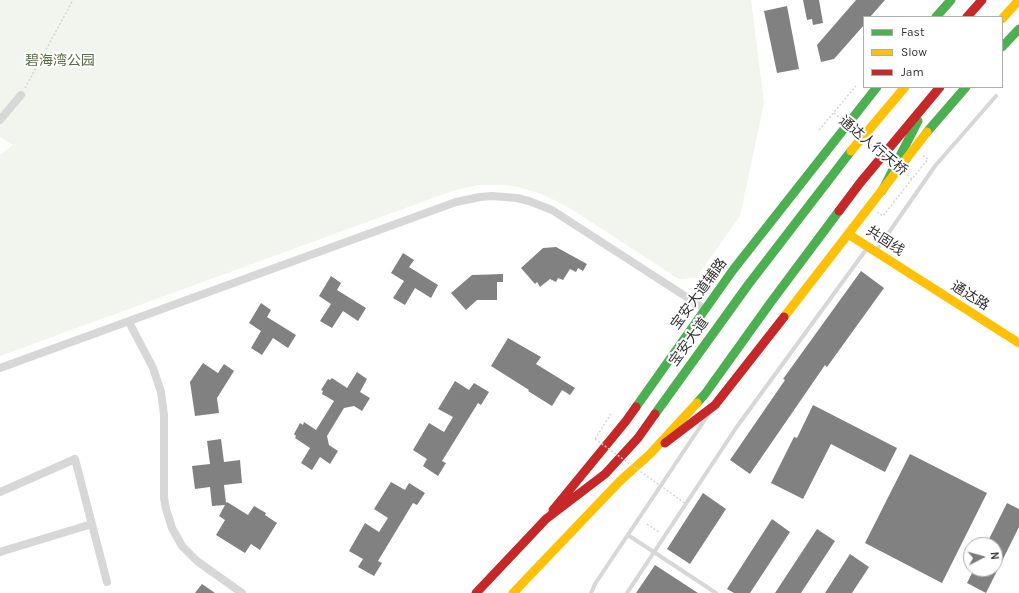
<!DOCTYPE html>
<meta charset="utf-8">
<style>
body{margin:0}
#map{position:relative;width:1019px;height:593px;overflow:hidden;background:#fff;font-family:Karla,sans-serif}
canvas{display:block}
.legend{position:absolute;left:863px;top:16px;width:140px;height:72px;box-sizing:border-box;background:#fff;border:1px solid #adadad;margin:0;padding:5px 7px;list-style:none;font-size:12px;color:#333}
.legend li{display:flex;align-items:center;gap:8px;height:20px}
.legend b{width:20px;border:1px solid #adadad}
.north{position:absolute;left:963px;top:537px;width:40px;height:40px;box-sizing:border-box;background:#fff;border:1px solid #adadad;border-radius:50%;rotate:84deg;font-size:11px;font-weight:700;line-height:16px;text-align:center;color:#333}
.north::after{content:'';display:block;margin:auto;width:14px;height:18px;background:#7a7a7a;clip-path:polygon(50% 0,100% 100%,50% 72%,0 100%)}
</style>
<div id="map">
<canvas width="1019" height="593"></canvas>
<ul class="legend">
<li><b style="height:5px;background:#4caf50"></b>Fast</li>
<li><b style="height:5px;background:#ffc107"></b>Slow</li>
<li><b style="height:5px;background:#c62828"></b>Jam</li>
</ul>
<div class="north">N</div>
</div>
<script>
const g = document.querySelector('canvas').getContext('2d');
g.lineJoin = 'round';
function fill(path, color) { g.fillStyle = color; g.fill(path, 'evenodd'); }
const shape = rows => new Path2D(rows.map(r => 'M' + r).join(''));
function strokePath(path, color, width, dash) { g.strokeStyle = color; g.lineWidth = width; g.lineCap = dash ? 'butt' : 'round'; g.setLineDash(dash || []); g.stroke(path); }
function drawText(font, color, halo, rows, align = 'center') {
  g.font = font + ' Karla,"Noto Sans SC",sans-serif'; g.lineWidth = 4; g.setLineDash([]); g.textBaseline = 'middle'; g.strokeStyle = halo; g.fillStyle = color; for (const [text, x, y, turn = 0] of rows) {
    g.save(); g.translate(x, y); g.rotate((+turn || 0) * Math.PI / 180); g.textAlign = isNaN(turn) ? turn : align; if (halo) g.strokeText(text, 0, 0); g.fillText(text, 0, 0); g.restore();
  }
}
fill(shape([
 [0,0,751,0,764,103,740,216,696,278,679,279,568,207,544,195,519,187,505,185,478,185,452,191,0,356,0,155,13,145,0,137]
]), '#f1f5ed');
fill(shape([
 [803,0,819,0,823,23,813,25,812,19,807,20],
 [856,0,885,0,870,17,864,17,864,25,834,59,821,62,817,45],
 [787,6,799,69,777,73,764,11],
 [556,247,587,264,583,271,578,268,576,272,570,269,563,280,558,278,556,282,550,279,540,287,537,282,535,284,521,268,543,248],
 [403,253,414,260,409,267,438,285,431,298,415,288,405,305,393,298,404,281,391,273],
 [861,271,884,288,827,367,825,365,750,474,730,460,785,380,783,379],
 [503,274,503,282,497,282,497,300,477,300,466,310,451,293,472,275],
 [331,276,341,283,337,290,366,308,358,321,343,311,332,328,320,321,331,304,319,296],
 [261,303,271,310,267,317,296,335,288,348,273,338,262,355,251,348,261,331,249,323],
 [508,338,541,357,536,364,575,388,570,395,562,390,552,406,528,391,529,390,491,366],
 [203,363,218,373,224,364,234,371,217,398,219,413,195,416,190,382],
 [357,372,367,379,360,392,370,398,362,411,354,406,344,408,327,436,329,445,338,451,330,464,320,457,312,470,301,463,310,448,295,438,296,436,294,434,300,423,303,425,304,422,316,430,334,401,322,394,323,391,321,390,328,379,330,380,332,378,347,388],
 [455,381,469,390,474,383,489,392,481,405,478,403,442,461,446,463,438,476,423,466,427,459,413,450,429,423,444,432,453,417,438,409],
 [813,405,897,448,885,472,831,444,803,499,771,483,794,437,797,438],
 [221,439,224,462,240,460,242,483,224,485,226,503,227,502,248,515,254,506,266,513,265,515,277,523,260,550,251,544,245,553,216,535,225,520,219,516,225,505,212,506,210,487,195,489,192,466,210,464,207,441],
 [910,454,987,493,942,583,865,543],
 [391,482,405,490,409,483,425,493,417,505,413,503,378,561,382,563,374,576,358,567,363,559,349,551,365,523,379,532,388,518,374,509],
 [703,493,726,509,690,564,667,549],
 [1007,503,1019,509,1019,527,986,593,967,583,974,569,995,569,995,545,986,545],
 [772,519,790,532,750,593,734,593,727,589],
 [817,529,835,541,801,593,775,593],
 [850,554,869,567,852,593,825,593],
 [655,565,698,593,636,593],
 [202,584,215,593,195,593]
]), '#818181');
strokePath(shape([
 [25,88,73,0],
 [819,130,856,86],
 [877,212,883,216,912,179,928,159,922,155],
 [595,439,611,414],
 [647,524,660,533]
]), '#d6d6d6', 1.5, [2, 2]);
strokePath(shape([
 [876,251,935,166,996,96],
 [628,535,716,593],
 [591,593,595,584,708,415],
 [627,593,736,428,868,247]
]), '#d7d7d7', 4);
strokePath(shape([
 [0,120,21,95],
 [129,322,153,368,161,392,164,415,164,498,166,509,172,528,182,546,197,561,242,593],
 [0,368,456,202,480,197,492,196,517,198,529,201,552,210,705,309],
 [0,492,75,459,107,582],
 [0,552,92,524]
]), '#d7d7d7', 8);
strokePath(shape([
 [936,17,951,0],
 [1002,47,1019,29],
 [927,132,966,87],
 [882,191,918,121],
 [697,403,705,394,771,302,839,211],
 [636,407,733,270,877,87],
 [655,414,748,285,851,151]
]), '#4caf50', 9);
strokePath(shape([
 [1002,19,1019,0],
 [851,151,905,87],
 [848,234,1019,343],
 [784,317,927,132],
 [513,593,620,481,650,454,697,403]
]), '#ffc107', 9);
strokePath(shape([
 [967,17,982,0],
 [839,211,860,183,940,87],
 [665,443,715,405,784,317],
 [553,510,626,421,636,407],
 [476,593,546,519,605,474,638,438,655,414]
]), '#c62828', 9);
strokePath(shape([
 [834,113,912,179],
 [595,439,686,504]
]), '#d6d6d6', 1.5, [2, 2]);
drawText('14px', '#56703f', '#fff', [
 ["碧海湾公园",60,61]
]);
drawText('14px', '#333', '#fff', [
 ["通达人行天桥",873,146,40],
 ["共固线",885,241,33],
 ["宝安大道辅路",699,294,-54],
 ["通达路",970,296,32],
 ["宝安大道",689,342,-54]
]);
</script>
